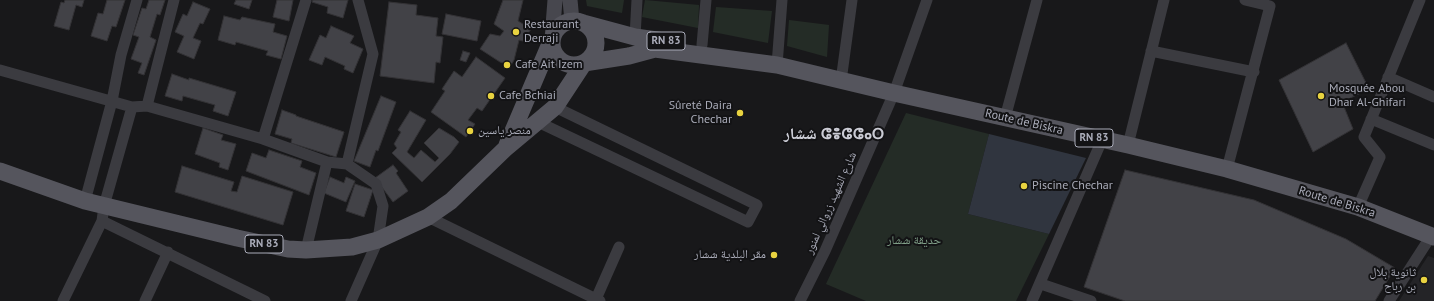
<!DOCTYPE html>
<meta charset="utf-8">
<style>
body{margin:0}
canvas{display:block;background:#18181a}
</style>
<canvas width="1434" height="301"></canvas>
<script>
const g = document.querySelector('canvas').getContext('2d');
g.lineJoin = 'round';
function fill(path, color) { g.fillStyle = color; g.fill(path, 'evenodd'); }
const shape = rows => new Path2D(rows.map(r => 'M' + r).join(''));
function strokePath(path, color, width, dash) { g.strokeStyle = color; g.lineWidth = width; g.lineCap = dash ? 'butt' : 'round'; g.setLineDash(dash || []); g.stroke(path); }
function drawText(font, color, halo, rows, align = 'center') {
  g.font = font + ' "PT Sans","Noto Naskh Arabic","Noto Sans Tifinagh",sans-serif'; g.lineWidth = 4; g.setLineDash([]); g.textBaseline = 'middle'; g.strokeStyle = halo; g.fillStyle = color; for (const [text, x, y, turn = 0] of rows) {
    g.save(); g.translate(x, y); g.rotate((+turn || 0) * Math.PI / 180); g.textAlign = isNaN(turn) ? turn : align; if (halo) g.strokeText(text, 0, 0); g.fillText(text, 0, 0); g.restore();
  }
}
fill(shape([
 [1428,256,1434,258,1434,301,1399,301]
]), '#242427');
fill(shape([
 [586,0,624,0,622,13,587,6],
 [645,0,699,5,698,28,642,17],
 [716,7,772,11,768,43,713,32],
 [789,20,829,25,827,57,787,46],
 [906,113,989,134,968,214,1049,234,1016,301,866,301,826,284]
]), '#242c26');
fill(shape([
 [989,134,1086,158,1049,234,968,214]
]), '#30353f');
const building = shape([
 [65,0,84,0,82,7,76,5,69,30,54,26,61,2,64,3,65,0],
 [107,0,125,0,116,27,112,26,107,41,91,36,98,13,103,14,107,0],
 [149,0,165,0,160,15,157,14,150,37,156,40,144,75,138,73,142,63,131,59,139,37,133,35,142,8,146,9,149,0],
 [236,0,252,0,249,9,234,4,236,0],
 [277,0,293,0,289,21,273,17,277,0],
 [313,0,348,0,343,18,327,13,328,7,312,2,313,0],
 [503,0,523,0,518,21,531,29,523,41,519,40,514,60,511,65,500,62,480,49,490,34,500,36,504,31,494,24,503,0],
 [193,2,210,9,203,24,200,23,193,38,201,41,194,59,177,52,184,36,175,32,183,14,187,16,193,2],
 [389,2,417,5,416,15,438,18,436,36,443,37,440,63,436,62,434,83,380,76,389,2],
 [446,14,481,21,477,41,442,34,446,14],
 [224,16,240,20,242,17,275,24,273,32,287,36,281,59,266,55,268,51,236,42,235,45,218,40,224,16],
 [331,26,354,36,350,43,363,49,353,73,344,69,345,66,325,57,322,65,309,60,320,35,326,38,331,26],
 [1346,43,1369,89,1342,102,1353,129,1313,152,1279,80,1346,43],
 [463,51,470,53,466,62,460,60,463,51],
 [476,57,505,78,482,111,477,108,468,120,475,124,466,137,431,112,445,91,442,89,454,71,462,77,476,57],
 [172,74,189,80,189,78,236,92,228,116,213,111,215,105,183,96,182,101,165,96,172,74],
 [381,96,396,102,378,151,376,150,370,167,354,161,381,96],
 [282,110,296,115,296,116,344,132,336,157,291,143,292,139,275,134,282,110],
 [410,111,426,120,407,152,414,158,421,150,435,162,439,158,424,143,439,128,454,137,459,142,450,154,422,182,392,153,397,148,394,144,401,132,398,130,410,111],
 [203,128,223,135,221,140,236,144,228,170,219,167,220,163,195,154,203,128],
 [269,150,302,161,300,167,316,173,309,195,246,171,252,153,266,158,269,150],
 [393,165,398,171,396,173,408,191,393,202,375,178,393,165],
 [182,166,234,182,231,191,237,192,242,176,293,192,283,225,175,192,182,166],
 [1125,170,1254,200,1346,239,1395,268,1375,301,1125,301,1084,287,1125,170],
 [330,177,344,183,346,177,355,181,346,202,324,193,330,177],
 [355,184,373,190,364,217,346,211,355,184]
]);
fill(building, '#424247');
strokePath(building, '#333235', 1);
strokePath(shape([
 [635,37,637,0],
 [702,45,706,0],
 [1151,51,1254,72],
 [777,65,782,0],
 [0,70,132,107,147,106,263,139,327,162,347,164,376,184,383,206,378,240,351,301],
 [1388,77,1434,97],
 [841,81,852,0],
 [147,106,174,0],
 [132,107,104,206,102,221,265,301],
 [1005,118,1037,0],
 [1371,119,1434,145],
 [538,122,748,222,757,205,555,107],
 [263,139,306,0],
 [1128,145,1164,0],
 [347,164,373,54,358,0],
 [1227,169,1270,6,1245,0],
 [85,201,112,101,121,55,137,0],
 [1358,207,1380,157,1364,137,1420,0],
 [428,217,600,301],
 [306,250,327,162],
 [1041,284,1091,301],
 [596,299,619,247],
 [63,301,102,221],
 [145,301,168,252],
 [800,301,825,251,894,93,927,0],
 [1032,301,1102,140],
 [1389,301,1431,236]
]), '#3b3b40', 11);
strokePath(shape([
 [570,0,572,21],
 [552,39,555,0]
]), '#47474e', 15);
strokePath(shape([
 '552 43a22 22 0 1 1 44 0a22 22 0 1 1-44 0Z',
 [583,23,635,37,671,42],
 [507,145,552,39],
 [0,171,85,201,237,238,288,249,306,250,352,247,378,240,428,217,451,201,506,148,555,107,584,63,629,56,655,49,777,65,894,93,1128,145,1227,169,1358,207,1434,237]
]), '#55555d', 17);
for (const [x, y, r, color] of [
 [516,32,4,"#e9d340"],
 [507,65,4,"#e9d340"],
 [491,96,4,"#e9d340"],
 [1321,96,4,"#e9d340"],
 [740,113,4,"#e9d340"],
 [470,131,4,"#e9d340"],
 [1024,186,4,"#e9d340"],
 [774,255,4,"#e9d340"],
 [1424,280,4,"#e9d340"]
]) { const dot = new Path2D(); dot.arc(x, y, r, 0, 2 * Math.PI); g.fillStyle = color; g.fill(dot); strokePath(dot, '#131315', 1.5); }
for (const [x, y, w] of [
 [666,41,38],
 [1094,138,38],
 [264,244,38]
]) { const box = new Path2D(); box.roundRect(x - w / 2, y - 9, w, 18, 3); g.fillStyle = '#131315'; g.fill(box); strokePath(box, '#aaacb9', 1); }
drawText('bold 11px', '#aaacb9', null, [
 ["RN 83",666,41],
 ["RN 83",1094,138],
 ["RN 83",264,244]
]);
drawText('12px', '#aaacb9', '#131315', [
 ["Restaurant",524,25],
 ["Derraji",524,39],
 ["Cafe Ait Izem",515,65],
 ["Mosquée Abou",1329,89],
 ["Dhar Al-Ghifari",1329,103],
 ["Cafe Bchiai",499,96],
 ["Sûreté Daira",732,106,"right"],
 ["Chechar",732,120,"right"],
 ["منصر ياسين",478,131],
 ["Piscine Chechar",1032,186],
 ["مقر البلدية ششار",766,255,"right"],
 ["ثانوية بلال",1416,273,"right"],
 ["بن رباح",1416,287,"right"]
], 'left');
drawText('12px', '#aaacb9', '#131315', [
 ["Route de Biskra",1024,122,13],
 ["Route de Biskra",1337,202,17],
 ["شارع الشهيد زروالي لمنور",831,203,-66]
]);
drawText('12px', '#83a38b', '#131315', [
 ["حديقة ششار",914,241]
]);
drawText('bold 16px', '#cbccd5', '#131315', [
 ["ششار ⵛⴻⵛⵛⴰⵔ",834,134]
]);
</script>
